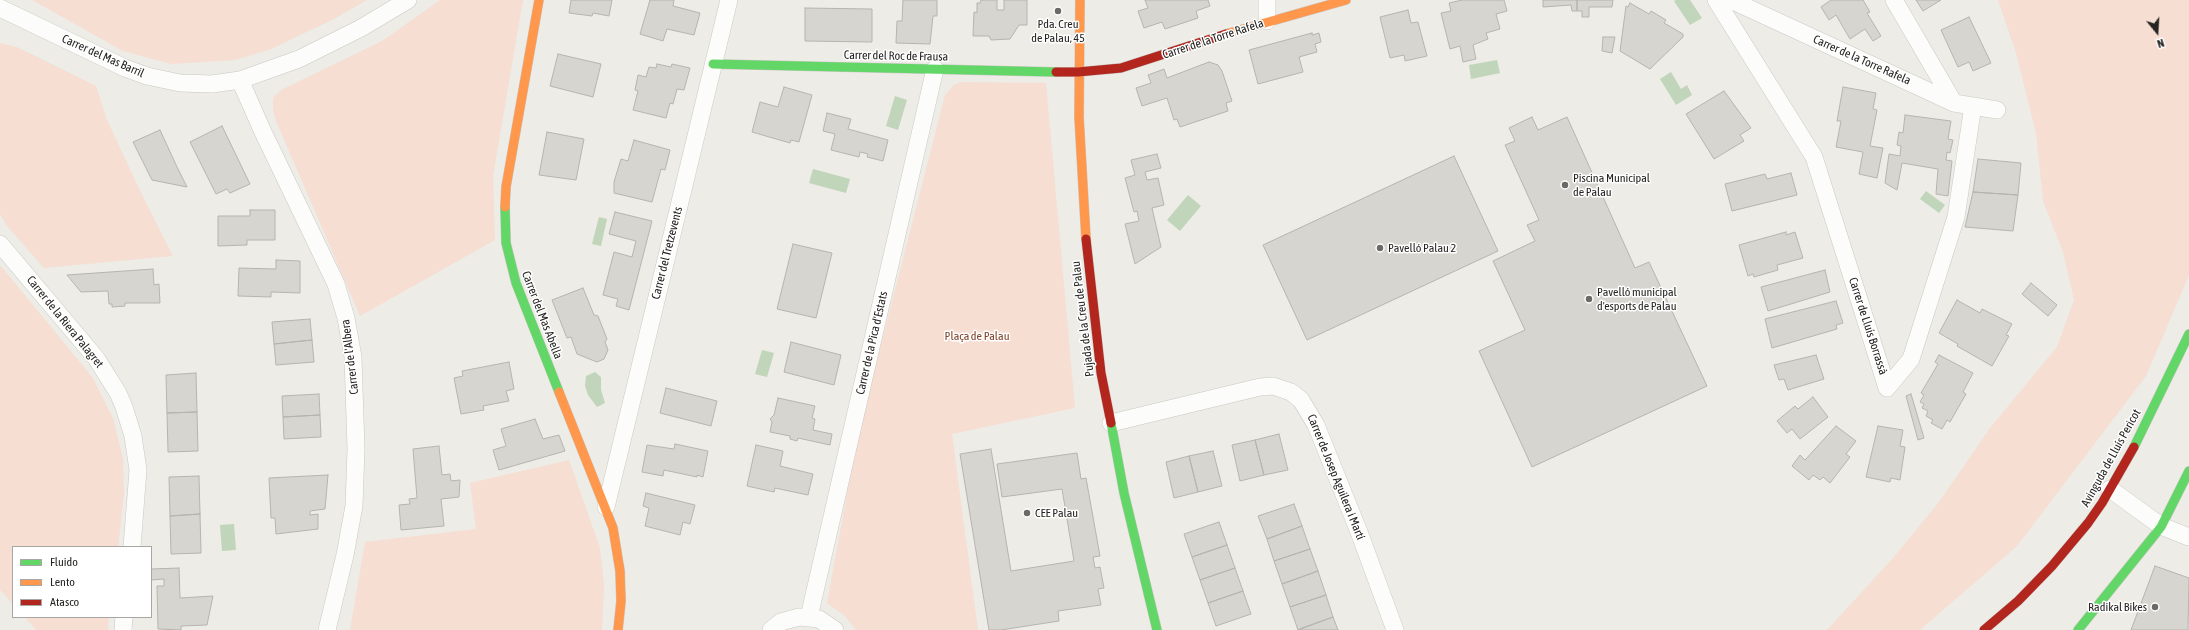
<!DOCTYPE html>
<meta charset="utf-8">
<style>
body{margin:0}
#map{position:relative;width:2189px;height:630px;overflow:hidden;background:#edece6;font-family:"Asap Condensed",sans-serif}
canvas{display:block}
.legend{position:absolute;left:12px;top:546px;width:140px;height:72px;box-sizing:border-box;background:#fff;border:1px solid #a8a7a6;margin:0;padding:5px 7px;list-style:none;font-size:12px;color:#252421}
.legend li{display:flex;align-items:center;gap:8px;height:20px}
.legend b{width:20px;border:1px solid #a8a7a6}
.north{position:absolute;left:2137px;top:12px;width:40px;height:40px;-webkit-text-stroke:3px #fff;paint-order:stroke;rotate:162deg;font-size:11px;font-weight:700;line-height:16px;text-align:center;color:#252421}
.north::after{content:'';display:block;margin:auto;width:14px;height:18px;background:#252421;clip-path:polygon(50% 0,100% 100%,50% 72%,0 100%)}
</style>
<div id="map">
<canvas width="2189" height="630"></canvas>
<ul class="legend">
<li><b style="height:5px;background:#63d668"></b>Fluido</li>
<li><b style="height:5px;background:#ff974d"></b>Lento</li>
<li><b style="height:5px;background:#b3261e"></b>Atasco</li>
</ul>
<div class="north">N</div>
</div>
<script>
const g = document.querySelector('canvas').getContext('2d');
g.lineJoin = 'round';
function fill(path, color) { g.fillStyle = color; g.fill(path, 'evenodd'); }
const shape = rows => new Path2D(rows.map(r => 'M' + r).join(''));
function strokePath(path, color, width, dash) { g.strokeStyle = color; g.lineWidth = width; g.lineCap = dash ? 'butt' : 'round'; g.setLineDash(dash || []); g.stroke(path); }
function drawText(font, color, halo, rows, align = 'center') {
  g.font = font + ' "Asap Condensed",sans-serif'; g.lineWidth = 3; g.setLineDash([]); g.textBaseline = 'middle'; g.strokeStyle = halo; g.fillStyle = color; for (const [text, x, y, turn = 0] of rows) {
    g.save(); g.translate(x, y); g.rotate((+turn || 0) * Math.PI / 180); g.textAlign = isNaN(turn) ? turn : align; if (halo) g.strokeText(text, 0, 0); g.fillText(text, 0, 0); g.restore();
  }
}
fill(shape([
 [32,0,367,0,334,19,271,49,235,60,171,64,123,51],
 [440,0,523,0,493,176,495,240,360,316,276,121,273,110,273,98,281,90,382,41],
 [1998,0,2189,0,2189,275,2146,376,2017,546,1920,630,1827,630,1893,558,1939,502,1990,428,2057,347,2074,300,2063,252,2043,201,2036,133,2016,53],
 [0,43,17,47,96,86,107,120,144,199,173,256,44,268,7,226,0,214],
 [961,82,1046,83,1075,408,952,434,978,630,856,630,845,616,827,603,857,439,945,95,954,85],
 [0,265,93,378,113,418,123,459,124,494,118,547,13,547,13,604,0,590],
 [569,460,600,548,604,586,602,630,350,630,365,542,476,529,470,483],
 [25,617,109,617,108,630,36,630]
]), '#f6ded2');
fill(shape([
 [1676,0,1690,0,1702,18,1690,25,1674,1],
 [1497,60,1500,73,1471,79,1469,65],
 [1671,72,1681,89,1687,85,1692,95,1676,105,1660,79],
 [895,96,907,100,898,130,886,126],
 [813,169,850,179,846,193,809,183],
 [1926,191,1945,205,1939,213,1920,199],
 [1188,195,1201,206,1180,231,1167,220],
 [599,217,607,219,601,246,592,244],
 [762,350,774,353,767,377,755,374],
 [595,372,601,377,601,390,605,403,597,407,588,395,585,386,586,376],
 [234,524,236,550,222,551,220,525]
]), '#c0d5b9');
const building = shape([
 [571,0,612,0,609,16,593,13,592,16,569,13,571,0],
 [650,0,674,0,673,6,700,13,694,35,667,29,663,41,640,34,650,0],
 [903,0,937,0,937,16,933,16,930,44,896,43,897,21,902,21,903,0],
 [981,0,997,0,997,10,1004,10,1004,0,1027,0,1027,25,1019,25,1010,39,991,40,989,36,973,36,974,12,977,13,977,3,980,3,981,0],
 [1145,0,1208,0,1210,6,1196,11,1198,18,1165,29,1162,22,1144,28,1138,11,1148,8,1145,0],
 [1462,0,1504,0,1507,11,1496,14,1500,29,1486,33,1488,39,1473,45,1476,59,1463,62,1460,46,1450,49,1441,13,1451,11,1449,3,1462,0],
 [1543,0,1577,0,1577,11,1572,11,1571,5,1543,7,1543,0],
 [1577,0,1613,0,1612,7,1589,7,1589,17,1582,17,1582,11,1577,11,1577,0],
 [1831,0,1863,0,1870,12,1867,13,1881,36,1873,41,1865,29,1850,39,1836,15,1829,20,1821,7,1831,0],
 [1916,0,1941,0,1923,11,1916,0],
 [1630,3,1649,14,1651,11,1666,20,1664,23,1683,34,1683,37,1650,69,1620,51,1626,6,1628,7,1630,3],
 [805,8,872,9,872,42,805,41,805,8],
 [1408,10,1411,23,1418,22,1427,56,1405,61,1404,55,1390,58,1380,17,1408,10],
 [1969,17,1991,63,1973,71,1969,62,1958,67,1941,30,1969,17],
 [1312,33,1312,35,1319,33,1321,42,1315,44,1317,52,1299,57,1303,72,1258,84,1249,50,1312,33],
 [1603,37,1615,37,1612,53,1602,51,1603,37],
 [558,54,601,64,593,97,550,86,558,54],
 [1209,62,1218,65,1222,71,1232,101,1226,103,1228,111,1180,127,1177,119,1174,120,1167,98,1142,106,1136,88,1151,83,1148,75,1164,69,1167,78,1209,62],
 [657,64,671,67,672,64,690,68,684,90,677,89,673,104,670,103,666,118,633,110,638,91,635,90,638,75,646,77,649,67,656,68,657,64],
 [784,87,812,95,799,142,791,140,790,143,752,132,760,102,778,107,784,87],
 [1843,87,1876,93,1873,109,1877,110,1870,146,1883,148,1877,178,1859,174,1863,152,1836,147,1841,121,1837,121,1843,87],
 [1724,91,1751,128,1740,135,1744,141,1714,159,1686,114,1724,91],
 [827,113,851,119,848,129,888,140,883,161,867,157,868,154,860,152,859,157,831,150,835,134,823,131,827,113],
 [1905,115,1951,121,1948,139,1953,140,1950,153,1947,152,1946,160,1952,161,1948,196,1936,194,1938,169,1902,163,1897,190,1885,183,1889,154,1900,156,1901,146,1897,145,1899,132,1903,133,1905,115],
 [1532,117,1538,130,1567,117,1635,268,1649,262,1707,386,1532,467,1479,351,1525,330,1493,261,1535,241,1527,225,1539,220,1505,145,1515,141,1509,128,1532,117],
 [222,126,250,184,230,193,227,189,216,194,190,142,222,126],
 [160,130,177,167,187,187,152,180,133,142,160,130],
 [547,132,584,139,576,180,539,175,547,132],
 [634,140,670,150,665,170,661,169,652,202,614,193,614,182,621,159,628,161,634,140],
 [1157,154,1161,168,1145,172,1147,180,1158,178,1164,205,1152,208,1161,247,1135,264,1125,224,1139,221,1137,211,1134,212,1125,178,1135,175,1131,160,1157,154],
 [1454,156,1498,251,1307,340,1263,245,1454,156],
 [1978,159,2021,163,2018,195,1973,192,1978,159],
 [1791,173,1797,195,1732,211,1725,184,1765,174,1767,179,1791,173],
 [1973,192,2018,195,2013,231,1965,227,1973,192],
 [250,210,275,210,275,240,247,240,247,245,218,246,218,216,250,216,250,210],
 [615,212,652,221,629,310,616,306,618,299,603,295,614,252,632,257,636,241,609,234,615,212],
 [1786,232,1786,235,1795,232,1803,258,1777,265,1778,270,1754,277,1753,274,1748,276,1739,245,1786,232],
 [793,244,832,253,816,318,777,309,793,244],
 [276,260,300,261,300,293,271,292,271,297,238,296,239,268,276,269,276,260],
 [153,269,154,285,159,284,160,303,125,303,125,306,112,307,112,304,109,304,108,291,81,292,67,275,153,269],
 [1825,270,1830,292,1768,311,1761,287,1825,270],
 [2031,283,2057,305,2048,316,2022,294,2031,283],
 [583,288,594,315,598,316,607,339,605,342,608,350,604,359,597,362,577,354,571,337,567,338,552,300,583,288],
 [1957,300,1980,313,1982,309,2012,324,2006,335,2009,336,1992,366,1957,346,1958,344,1939,333,1957,300],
 [1836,301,1843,323,1836,325,1837,329,1772,348,1765,319,1836,301],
 [310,319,312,340,274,344,272,322,310,319],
 [312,340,314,362,276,365,274,344,312,340],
 [791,342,841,355,834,385,784,372,791,342],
 [1816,355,1824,379,1788,390,1784,379,1779,380,1774,365,1816,355],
 [1939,355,1973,373,1963,392,1966,394,1950,422,1947,420,1942,429,1931,423,1933,420,1926,416,1928,411,1922,408,1924,404,1920,402,1924,395,1921,393,1938,364,1935,362,1939,355],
 [509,362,514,389,506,391,509,401,483,406,484,410,461,414,454,378,463,376,462,371,509,362],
 [196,373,197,412,167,413,166,375,196,373],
 [666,388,717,401,711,426,660,413,666,388],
 [319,394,320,415,283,417,282,396,319,394],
 [1911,394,1924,438,1918,440,1906,396,1911,394],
 [1813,397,1828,417,1800,439,1792,429,1787,433,1777,421,1795,406,1798,409,1813,397],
 [778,398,815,406,812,418,815,419,813,430,832,434,830,445,798,438,797,441,790,439,790,436,770,432,772,422,770,419,774,415,778,398],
 [197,412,198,451,168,452,167,413,197,412],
 [320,415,321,437,284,439,283,417,320,415],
 [535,419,543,439,559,435,565,451,499,470,493,450,506,446,501,429,535,419],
 [1836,426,1856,441,1846,454,1850,457,1830,483,1823,477,1820,480,1813,475,1809,480,1792,466,1800,455,1805,460,1836,426],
 [1878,426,1903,430,1900,446,1905,447,1900,480,1891,478,1890,482,1866,477,1878,426],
 [1279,434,1288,470,1264,475,1255,440,1279,434],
 [1255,440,1264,475,1240,481,1232,445,1255,440],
 [675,444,708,451,703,477,697,475,697,477,664,470,663,476,642,472,647,445,674,449,675,444],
 [756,445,783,451,780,466,813,474,808,495,775,488,774,492,747,486,756,445],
 [439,446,442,475,450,474,451,481,460,480,459,497,441,499,444,526,401,530,399,505,410,504,409,499,417,498,413,449,439,446],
 [991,449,1011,571,1074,561,1062,489,1002,497,997,464,1077,453,1081,479,1086,478,1100,556,1093,557,1095,568,1100,567,1104,588,1098,589,1101,605,1058,611,1059,621,1001,630,989,630,960,454,991,449],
 [1213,451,1222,486,1198,492,1189,456,1213,451],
 [1189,456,1198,492,1174,498,1166,462,1189,456],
 [328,475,325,509,310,511,310,515,318,514,318,529,276,534,275,518,271,518,269,478,328,475],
 [199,476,200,514,170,516,169,477,199,476],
 [646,493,695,505,690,524,683,522,680,535,645,526,649,508,643,506,646,493],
 [1294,504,1302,526,1267,539,1258,516,1294,504],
 [200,514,201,553,171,554,170,516,200,514],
 [1219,522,1227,545,1192,557,1184,534,1219,522],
 [1302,526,1310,549,1274,561,1267,539,1302,526],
 [1227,545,1235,568,1200,580,1192,557,1227,545],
 [1310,549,1318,571,1282,584,1274,561,1310,549],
 [2155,566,2189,578,2188,630,2131,630,2155,566],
 [179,568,180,598,213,596,207,625,181,626,181,630,158,629,157,586,164,586,164,579,151,580,151,569,179,568],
 [1235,568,1243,591,1208,603,1200,580,1235,568],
 [1318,571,1326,595,1290,607,1282,584,1318,571],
 [1243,591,1251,614,1216,626,1208,603,1243,591],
 [1326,595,1333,617,1298,630,1290,607,1326,595],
 [1333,617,1338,630,1298,630,1302,628,1333,617]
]);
fill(building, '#d6d5d0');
strokePath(building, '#b6b4b1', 1);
const street = shape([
 [1267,0,1267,21],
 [1716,0,1814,157,1887,388],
 [1731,0,1954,103,1997,110],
 [1894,0,1954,103],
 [0,8,125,68,147,76,180,83,212,84,240,80,299,59,361,28,408,0],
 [240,80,263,132,336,284,346,318,353,357,356,449,354,506,345,555,327,630],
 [0,244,96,358,118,393,124,407,133,436,138,470,132,547],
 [1887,388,1911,359,1956,217,1973,106],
 [1111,423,1260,387,1273,386,1291,392,1301,400,1316,425,1359,532,1395,630],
 [2110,489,2161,526,2189,537],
 [606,507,729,0],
 [809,617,935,69],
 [123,630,124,617],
 [771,630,781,622,799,617,819,619,835,630]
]);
const fast = shape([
 [713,64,1056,72],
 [505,207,506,243,516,283,559,392],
 [1111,423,1124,493,1157,630],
 [2134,447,2189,334],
 [2078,630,2161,527,2189,471]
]);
const slow = shape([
 [1080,0,1079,117,1086,239],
 [1226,34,1346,0],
 [505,207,506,187,539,0],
 [559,392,613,528,620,571,621,601,618,630]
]);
const jam = shape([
 [1056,72,1078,72,1121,68,1226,34],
 [1086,239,1101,373,1111,423],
 [1984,630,2018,601,2052,566,2088,523,2102,503,2134,447]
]);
strokePath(street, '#cac8c4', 18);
strokePath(fast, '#cac8c4', 10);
strokePath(slow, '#cac8c4', 10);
strokePath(jam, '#cac8c4', 10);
strokePath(street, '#fcfcfb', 17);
strokePath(fast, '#63d668', 9);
strokePath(slow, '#ff974d', 9);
strokePath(jam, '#b3261e', 9);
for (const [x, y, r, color] of [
 [1058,11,4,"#6b6a66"],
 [1565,185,4,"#6b6a66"],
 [1380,248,4,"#6b6a66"],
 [1589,299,4,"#6b6a66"],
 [1027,513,4,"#6b6a66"],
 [2155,607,4,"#6b6a66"]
]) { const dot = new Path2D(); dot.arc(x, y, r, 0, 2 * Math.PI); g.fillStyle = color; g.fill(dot); strokePath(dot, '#fff', 1.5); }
drawText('12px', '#252421', '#fff', [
 ["Pda. Creu",1058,24,"center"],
 ["de Palau, 45",1058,38,"center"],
 ["Piscina Municipal",1573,178],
 ["de Palau",1573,192],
 ["Pavelló Palau 2",1388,248],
 ["Pavelló municipal",1597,292],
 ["d'esports de Palau",1597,306],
 ["CEE Palau",1035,513],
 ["Radikal Bikes",2147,607,"right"]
], 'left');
drawText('12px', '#252421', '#fff', [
 ["Carrer de la Torre Rafela",1213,39,-18],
 ["Carrer del Mas Barril",103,56,24],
 ["Carrer del Roc de Frausa",896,56,1],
 ["Carrer de la Torre Rafela",1862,60,24],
 ["Carrer del Tretzevents",667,253,-76],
 ["Carrer del Mas Abella",542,315,69],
 ["Pujada de la Creu de Palau",1083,319,-97],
 ["Carrer de la Riera Palagret",65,322,51],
 ["Carrer de Lluís Borrassà",1868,326,72],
 ["Carrer de la Pica d'Estats",872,343,-77],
 ["Carrer de l'Albera",350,357,-97],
 ["Avinguda de Lluís Pericot",2111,458,-61],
 ["Carrer de Josep Aguilera i Martí",1336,477,68]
]);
drawText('12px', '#7e4229', '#fff', [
 ["Plaça de Palau",977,336]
]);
</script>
